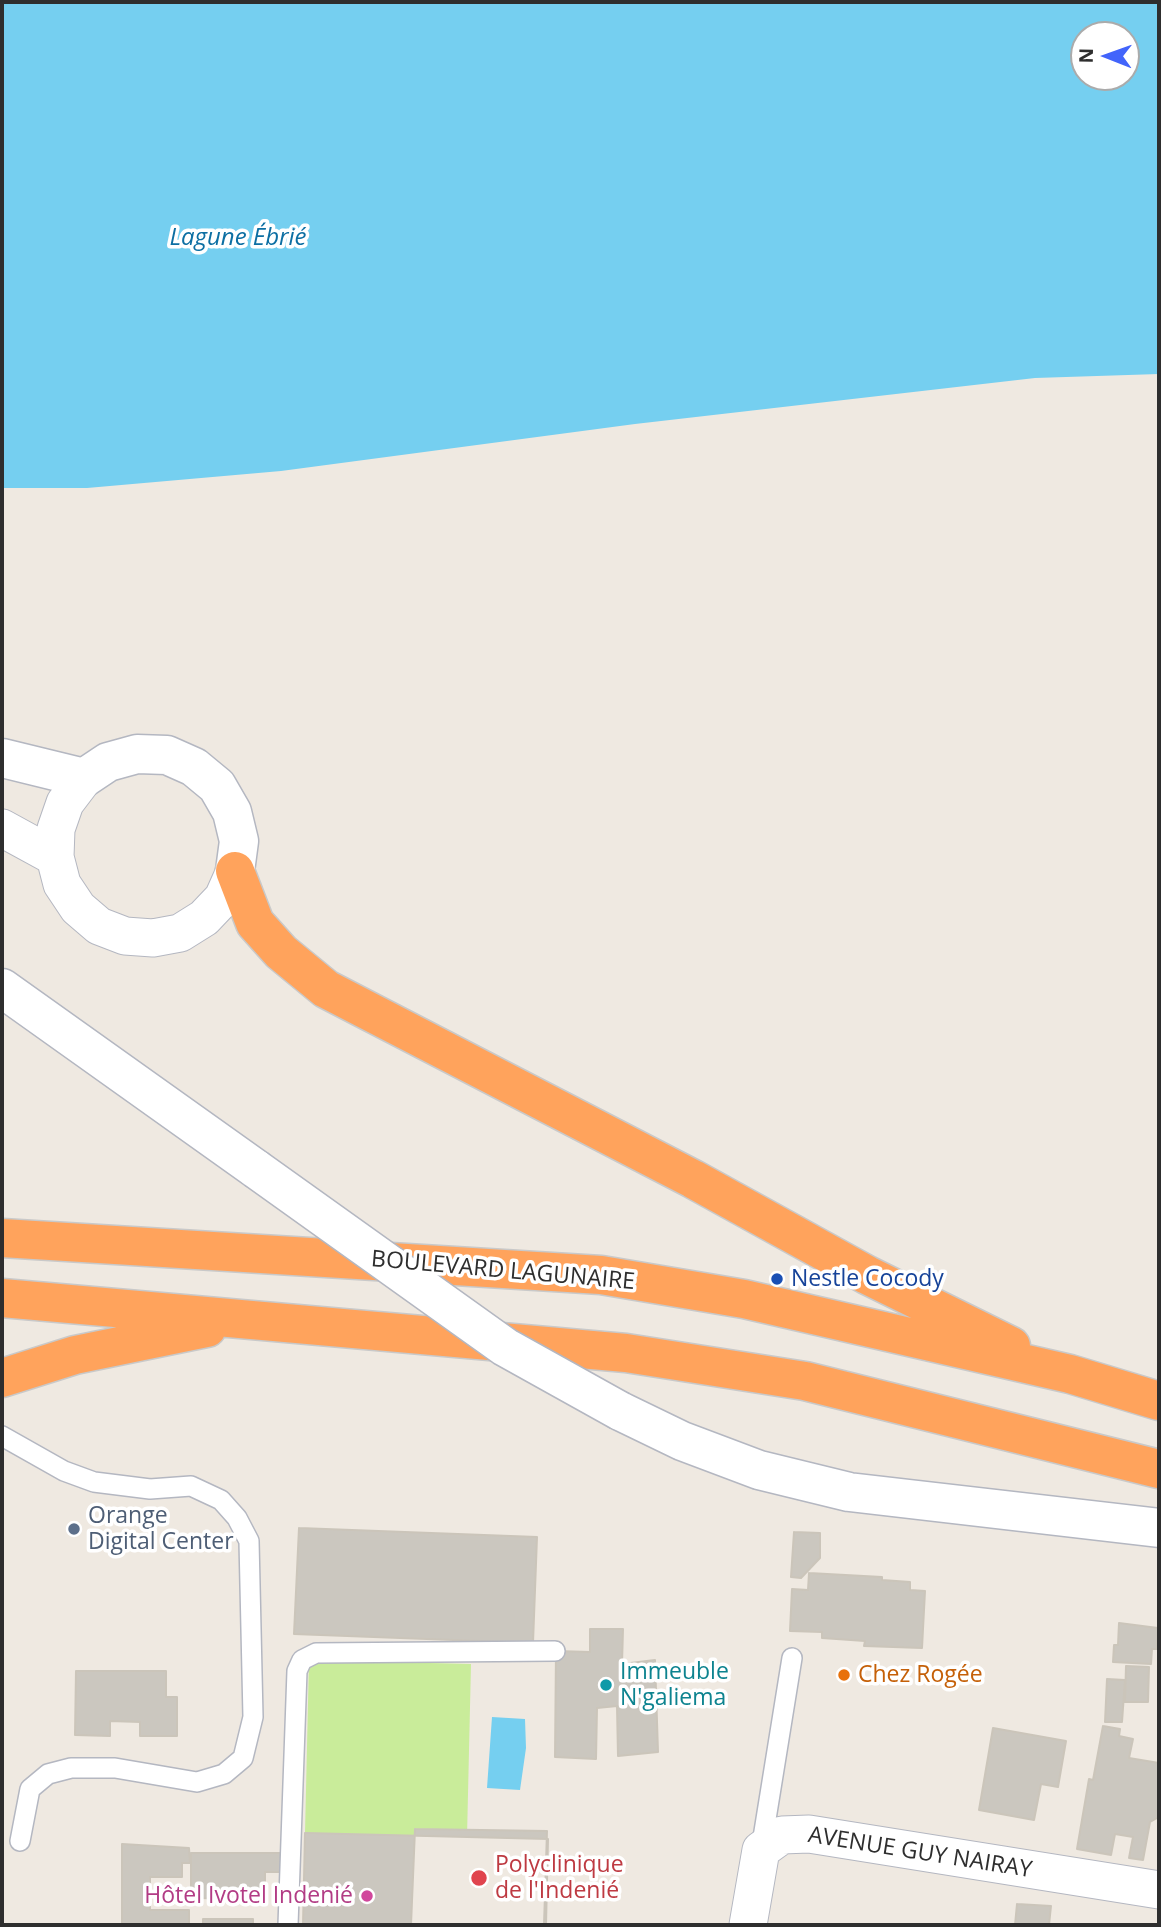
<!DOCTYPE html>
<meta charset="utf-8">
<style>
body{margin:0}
#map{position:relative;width:1161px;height:1927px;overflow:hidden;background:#efe9e1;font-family:"Open Sans",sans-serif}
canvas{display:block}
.frame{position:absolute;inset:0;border:4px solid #2e2e2e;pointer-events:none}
.north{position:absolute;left:1070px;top:21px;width:70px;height:70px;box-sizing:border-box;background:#fff;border:2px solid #ababab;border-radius:50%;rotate:271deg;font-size:19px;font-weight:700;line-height:28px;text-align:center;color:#2e2e2e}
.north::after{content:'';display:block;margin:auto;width:24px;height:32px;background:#4264fb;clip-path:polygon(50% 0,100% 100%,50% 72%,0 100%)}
</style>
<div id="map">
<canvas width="1161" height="1927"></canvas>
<div class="frame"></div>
<div class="north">N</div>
</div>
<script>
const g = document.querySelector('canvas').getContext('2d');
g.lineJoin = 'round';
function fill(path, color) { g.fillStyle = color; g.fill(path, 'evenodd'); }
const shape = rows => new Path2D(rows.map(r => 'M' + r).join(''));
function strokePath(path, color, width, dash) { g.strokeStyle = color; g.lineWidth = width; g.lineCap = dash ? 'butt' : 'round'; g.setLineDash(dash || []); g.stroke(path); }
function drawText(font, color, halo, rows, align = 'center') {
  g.font = font + ' "Open Sans",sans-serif'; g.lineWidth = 7; g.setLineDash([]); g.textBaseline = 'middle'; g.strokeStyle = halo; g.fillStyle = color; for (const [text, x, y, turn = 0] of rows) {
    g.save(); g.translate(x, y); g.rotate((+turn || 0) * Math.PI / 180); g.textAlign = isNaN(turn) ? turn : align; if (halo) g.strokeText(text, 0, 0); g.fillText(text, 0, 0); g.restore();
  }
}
fill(shape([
 [309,1660,471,1664,467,1837,305,1833]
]), '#c9ec9a');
fill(shape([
 [2,2,1159,2,1159,374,1035,378,635,424,281,471,87,488,2,488],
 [1084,35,1126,35,1126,77,1084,77],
 [492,1717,525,1719,526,1748,520,1790,487,1788]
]), '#75cff0');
const building = shape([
 [299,1528,537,1537,533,1643,294,1634,299,1528],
 [794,1532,820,1533,820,1558,801,1578,791,1577,794,1532],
 [809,1573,882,1577,882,1580,910,1582,910,1590,925,1591,922,1648,864,1646,865,1641,822,1638,822,1632,790,1631,792,1589,808,1590,809,1573],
 [1119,1623,1158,1628,1157,1649,1152,1649,1151,1664,1113,1662,1114,1645,1118,1645,1119,1623],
 [590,1629,623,1629,622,1664,655,1660,658,1752,618,1756,617,1706,597,1708,596,1759,555,1757,556,1651,590,1652,590,1629],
 [1126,1666,1149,1667,1148,1702,1125,1702,1126,1666],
 [76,1671,166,1671,166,1697,177,1697,177,1736,140,1736,140,1722,110,1721,110,1736,75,1735,76,1671],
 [1107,1679,1125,1680,1122,1722,1105,1722,1107,1679],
 [1103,1726,1120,1729,1119,1736,1133,1739,1129,1758,1159,1763,1159,1817,1150,1822,1143,1860,1129,1858,1133,1837,1115,1834,1111,1855,1077,1849,1089,1779,1093,1780,1103,1726],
 [993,1728,1066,1741,1058,1787,1041,1784,1034,1820,979,1810,993,1728],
 [415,1829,547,1831,544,1925,411,1925,415,1829],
 [305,1833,548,1839,546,1925,303,1925,305,1833],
 [122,1844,189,1848,190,1863,182,1863,182,1877,150,1877,150,1910,189,1910,189,1925,122,1925,122,1844],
 [191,1853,280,1853,280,1872,265,1872,265,1899,191,1898,191,1853],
 [1017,1904,1051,1906,1049,1925,1015,1925,1017,1904],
 [203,1919,253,1919,253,1925,203,1925,203,1919]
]);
fill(building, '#cbc7bf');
strokePath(building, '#cbc5ba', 2);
const lane = shape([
 [2,1436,64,1471,94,1482,150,1489,191,1486,221,1500,237,1518,249,1541,253,1717,243,1758,224,1774,197,1782,115,1768,71,1768,48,1774,30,1789,20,1841],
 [761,1850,792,1658],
 [288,1925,297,1671,302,1660,316,1653,555,1651]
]);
const street = shape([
 [84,778,65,803,56,829,55,857,62,884,78,908,99,926,125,936,153,938,180,933,204,918,223,898,235,871],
 [2,828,55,857],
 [748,1925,761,1850,782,1835,809,1834,1159,1890]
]);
const secondary = shape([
 [2,758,84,778,108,762,137,754,167,755,194,767,217,786,232,812,239,841,235,871],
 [2,988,256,1169],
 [620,1411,682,1441,759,1470,849,1492,1159,1528]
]);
const highway = shape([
 [235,871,255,923,281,952,326,989,693,1179,867,1275,1011,1346],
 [2,1238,601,1275,744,1299,1070,1374,1159,1401],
 [2,1298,626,1353,805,1381,1159,1469],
 [2,1378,75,1355,207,1328]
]);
strokePath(lane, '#b4b7c1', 22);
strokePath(street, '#b4b7c1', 39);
strokePath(secondary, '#b4b7c1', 41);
strokePath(highway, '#c9c9c9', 41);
strokePath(lane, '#fff', 19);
strokePath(street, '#fff', 37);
strokePath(secondary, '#fff', 38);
strokePath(highway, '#ffa35c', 38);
const secondaryBridge = shape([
 [256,1169,505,1347,620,1411]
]);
strokePath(secondaryBridge, '#b4b7c1', 41, []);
strokePath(secondaryBridge, '#fff', 38);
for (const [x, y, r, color] of [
 [777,1279,7,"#1a4fb4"],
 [74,1529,7,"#5c6f8a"],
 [844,1675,7,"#e8710a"],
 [606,1685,7,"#0f9aa8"],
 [479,1878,9,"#e0444e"],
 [367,1896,7,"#d1479c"]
]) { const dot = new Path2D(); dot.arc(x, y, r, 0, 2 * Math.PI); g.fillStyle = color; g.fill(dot); strokePath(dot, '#fff', 2.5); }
drawText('23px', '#2e2e2e', '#fff', [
 ["BOULEVARD LAGUNAIRE",503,1271,5],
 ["AVENUE GUY NAIRAY",920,1853,9]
]);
drawText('23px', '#164399', '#fff', [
 ["Nestle Cocody",791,1279]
], 'left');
drawText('23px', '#4e5e75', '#fff', [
 ["Orange",88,1516],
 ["Digital Center",88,1542]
], 'left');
drawText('23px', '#0d838f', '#fff', [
 ["Immeuble",620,1672],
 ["N'galiema",620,1698]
], 'left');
drawText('23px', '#c56008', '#fff', [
 ["Chez Rogée",858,1675]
], 'left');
drawText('23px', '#be3a42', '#fff', [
 ["Polyclinique",495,1865],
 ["de l'Indenié",495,1891]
], 'left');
drawText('23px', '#b23c85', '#fff', [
 ["Hôtel Ivotel Indenié",353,1896]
], 'right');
drawText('italic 24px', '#0d6fa3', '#fff', [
 ["Lagune Ébrié",238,238]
]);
</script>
